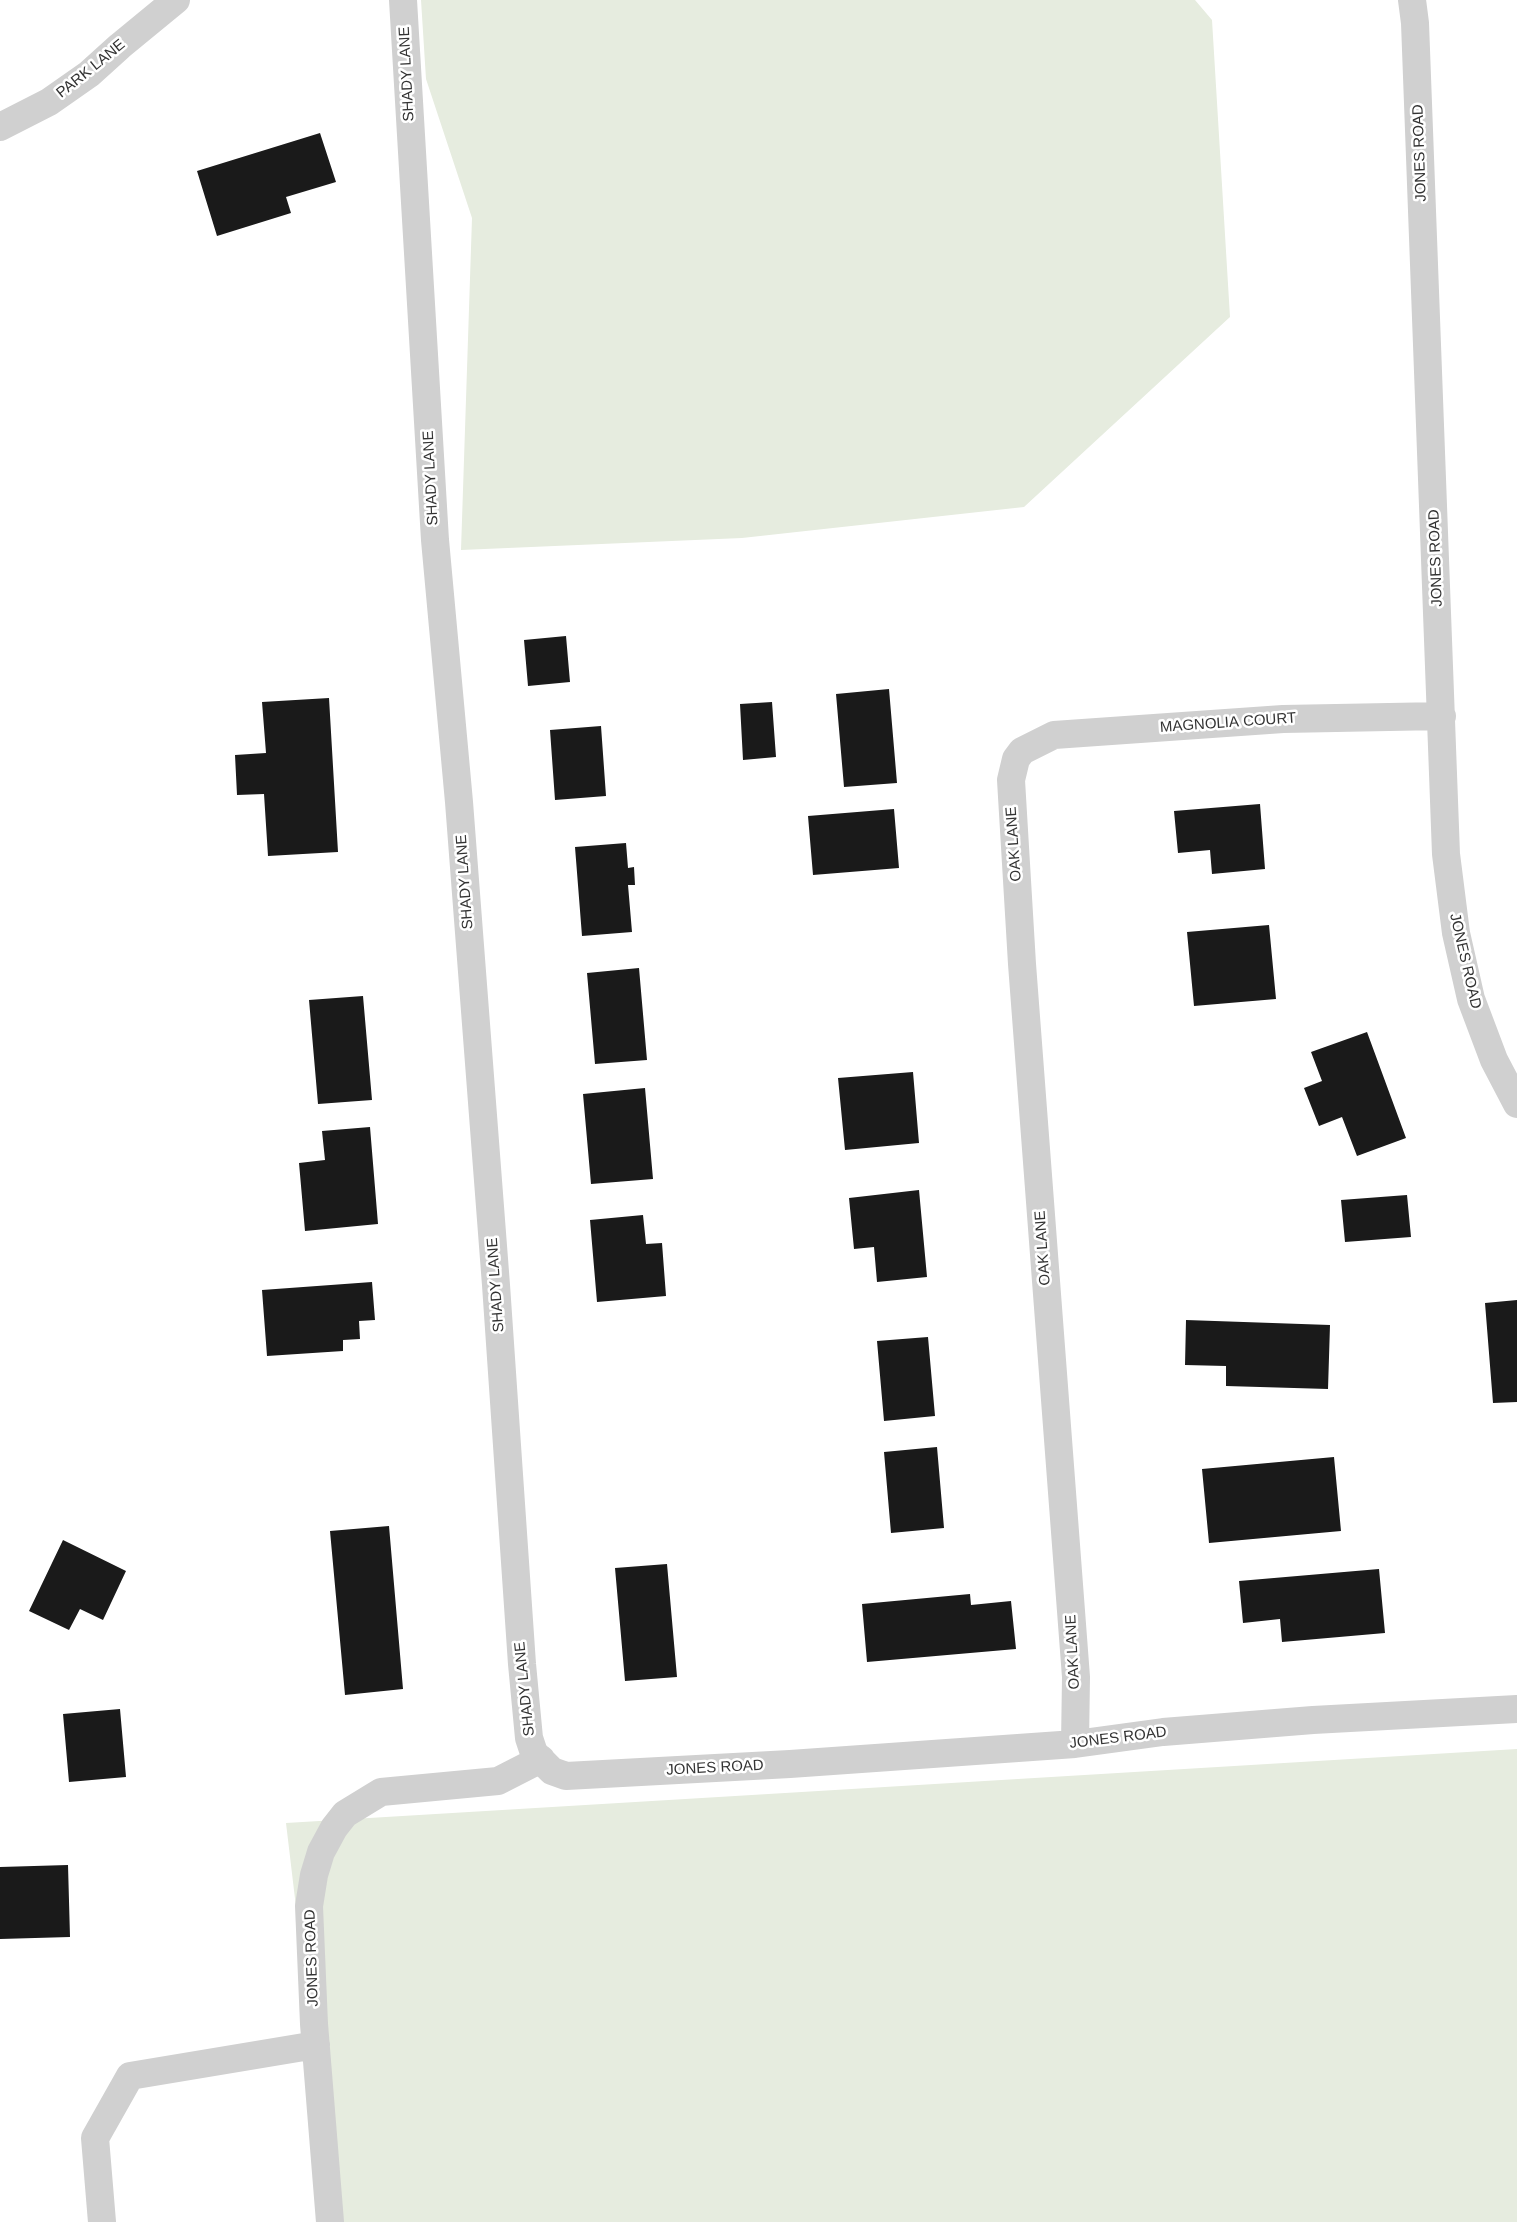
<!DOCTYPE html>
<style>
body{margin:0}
canvas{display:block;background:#fff}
</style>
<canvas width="1517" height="2222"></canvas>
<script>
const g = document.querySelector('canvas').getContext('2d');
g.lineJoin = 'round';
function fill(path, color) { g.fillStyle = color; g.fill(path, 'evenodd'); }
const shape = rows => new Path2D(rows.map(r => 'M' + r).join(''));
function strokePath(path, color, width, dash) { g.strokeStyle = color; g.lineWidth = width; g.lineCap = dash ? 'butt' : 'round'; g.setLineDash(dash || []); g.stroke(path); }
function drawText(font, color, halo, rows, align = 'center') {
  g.font = font + ' Arial,sans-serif'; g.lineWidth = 5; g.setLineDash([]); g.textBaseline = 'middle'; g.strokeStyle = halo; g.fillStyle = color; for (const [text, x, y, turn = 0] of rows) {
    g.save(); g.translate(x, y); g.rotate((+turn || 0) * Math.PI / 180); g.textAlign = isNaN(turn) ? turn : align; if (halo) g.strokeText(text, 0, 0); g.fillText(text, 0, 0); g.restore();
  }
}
fill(shape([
 [421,0,1195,0,1212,20,1230,317,1024,507,742,538,461,550,472,218,426,79],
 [1517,1749,1517,2222,322,2222,308,2008,286,1823]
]), '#e6ecdf');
fill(shape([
 [320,133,336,182,286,197,291,213,217,236,197,171],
 [566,636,570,682,528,686,524,640],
 [889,689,897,783,844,787,836,694],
 [329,698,338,852,268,856,264,794,237,795,235,755,266,753,262,702],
 [772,702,776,757,743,760,740,704],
 [601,726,606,796,555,800,550,730],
 [1260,804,1265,869,1212,874,1210,850,1178,853,1174,811],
 [894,809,899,868,813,875,808,816],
 [626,843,628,868,634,867,635,885,628,885,632,932,582,936,575,847],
 [1269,925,1276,999,1194,1006,1187,932],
 [639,968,647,1060,595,1064,587,973],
 [363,996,372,1100,318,1104,309,1000],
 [1367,1032,1406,1138,1357,1156,1342,1117,1319,1126,1304,1088,1322,1081,1311,1052],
 [913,1072,919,1143,845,1150,838,1078],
 [645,1088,653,1179,591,1184,583,1094],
 [370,1127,378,1224,305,1231,299,1163,325,1160,322,1131],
 [919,1190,927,1277,877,1282,874,1247,854,1249,849,1198],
 [1407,1195,1411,1237,1345,1242,1341,1200],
 [643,1215,646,1244,662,1243,666,1296,597,1302,590,1220],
 [372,1282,375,1320,359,1321,360,1339,343,1340,343,1351,267,1356,262,1290],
 [1517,1300,1517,1402,1493,1403,1485,1303],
 [1186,1320,1330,1325,1328,1389,1226,1386,1226,1366,1185,1365],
 [928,1337,935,1416,884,1421,877,1341],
 [937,1447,944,1528,891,1533,884,1452],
 [1334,1457,1341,1531,1209,1543,1202,1469],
 [389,1526,403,1689,345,1695,330,1531],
 [63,1540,126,1571,103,1620,80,1609,69,1630,29,1611],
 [667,1564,677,1677,625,1681,615,1568],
 [1379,1569,1385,1633,1282,1642,1280,1619,1243,1623,1239,1581],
 [970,1594,971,1605,1011,1601,1016,1649,867,1662,862,1604],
 [120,1709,126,1777,69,1782,63,1714],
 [68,1865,70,1937,0,1939,0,1867]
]), '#1a1a1a');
strokePath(shape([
 [403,0,435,540,459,802,496,1285,522,1664,529,1738,534,1753,552,1771,566,1776,790,1764,1075,1744,1163,1732,1313,1720,1517,1709],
 [1412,0,1415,23,1446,854,1456,933,1471,999,1494,1060,1517,1104],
 [0,127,49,102,89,74,120,46,176,0],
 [1075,1744,1076,1677,1022,964,1011,780,1016,759,1022,751,1054,735,1283,719,1442,716],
 [102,2222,95,2138,130,2076,316,2045],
 [330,2222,314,2024,309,1906,314,1875,321,1852,334,1828,345,1814,381,1792,498,1781,541,1759]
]), '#d0d0d0', 28);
drawText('15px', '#333', '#fff', [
 ["PARK LANE",91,69,-39],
 ["SHADY LANE",407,74,-93],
 ["JONES ROAD",1420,153,-92],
 ["SHADY LANE",431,478,-93],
 ["JONES ROAD",1436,558,-92],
 ["MAGNOLIA COURT",1228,723,-4],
 ["OAK LANE",1014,844,-94],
 ["SHADY LANE",465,882,-94],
 ["JONES ROAD",1465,961,77],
 ["OAK LANE",1043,1248,-94],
 ["SHADY LANE",496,1285,-94],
 ["OAK LANE",1073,1652,-93],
 ["SHADY LANE",525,1689,-96],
 ["JONES ROAD",1118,1738,-7],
 ["JONES ROAD",715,1768,-3],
 ["JONES ROAD",312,1958,-92]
]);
</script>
